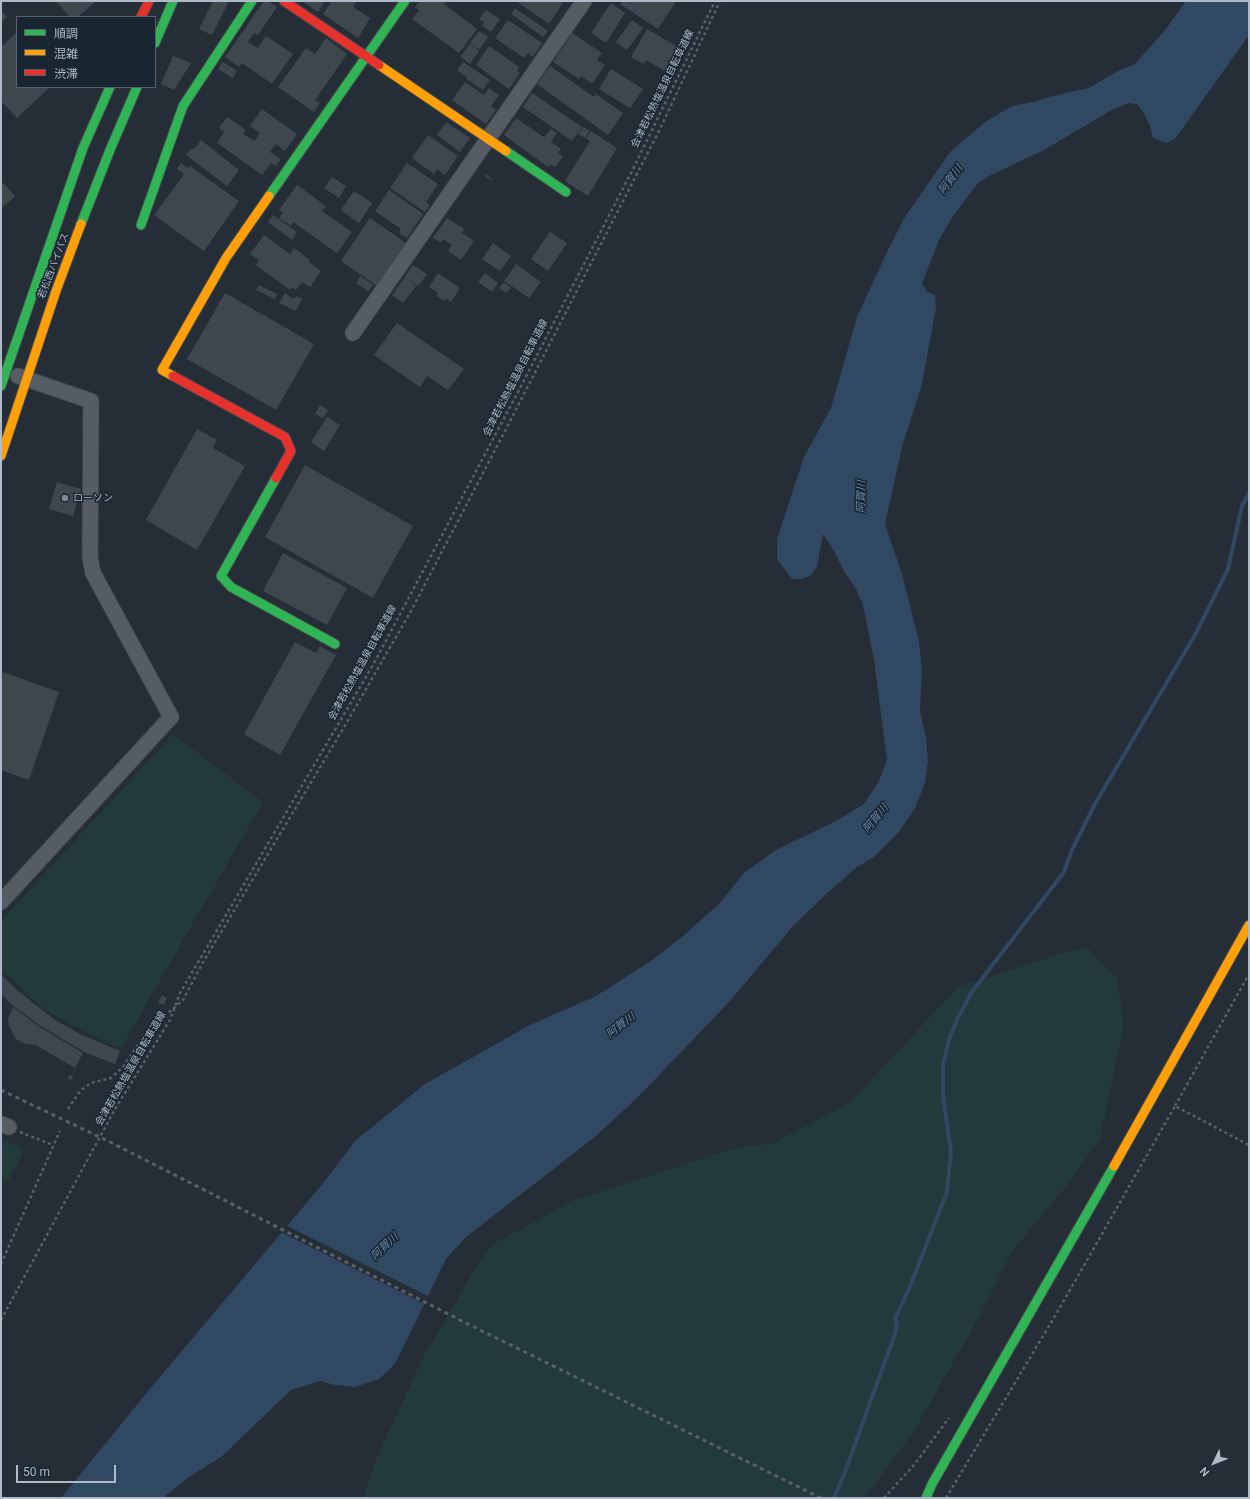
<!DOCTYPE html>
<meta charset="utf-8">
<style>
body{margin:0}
#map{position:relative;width:1250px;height:1499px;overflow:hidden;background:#252e36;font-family:Roboto,"Noto Sans JP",sans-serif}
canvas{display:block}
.frame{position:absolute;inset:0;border:2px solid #aebac8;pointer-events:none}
.legend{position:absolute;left:16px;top:16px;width:140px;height:72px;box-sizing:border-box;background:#192530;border:1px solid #55616d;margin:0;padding:5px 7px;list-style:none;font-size:12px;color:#aebac8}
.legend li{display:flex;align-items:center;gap:8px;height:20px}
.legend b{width:20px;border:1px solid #55616d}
.north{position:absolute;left:1194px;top:1443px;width:40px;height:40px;-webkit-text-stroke:3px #192530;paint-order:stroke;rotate:227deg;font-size:11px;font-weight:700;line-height:16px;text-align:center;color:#aebac8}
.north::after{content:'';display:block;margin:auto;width:14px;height:18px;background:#aebac8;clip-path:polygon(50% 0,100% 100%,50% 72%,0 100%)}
.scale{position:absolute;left:16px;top:1465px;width:100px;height:18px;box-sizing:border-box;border:2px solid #aebac8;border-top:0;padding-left:5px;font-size:12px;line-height:14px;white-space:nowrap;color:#aebac8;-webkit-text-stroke:3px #192530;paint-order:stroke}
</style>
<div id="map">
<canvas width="1250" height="1499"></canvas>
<div class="frame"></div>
<ul class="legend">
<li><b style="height:5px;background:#30b455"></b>順調</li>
<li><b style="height:5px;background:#ff9f0a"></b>混雑</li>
<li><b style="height:5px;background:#e5322d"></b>渋滞</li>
</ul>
<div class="north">N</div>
<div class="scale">50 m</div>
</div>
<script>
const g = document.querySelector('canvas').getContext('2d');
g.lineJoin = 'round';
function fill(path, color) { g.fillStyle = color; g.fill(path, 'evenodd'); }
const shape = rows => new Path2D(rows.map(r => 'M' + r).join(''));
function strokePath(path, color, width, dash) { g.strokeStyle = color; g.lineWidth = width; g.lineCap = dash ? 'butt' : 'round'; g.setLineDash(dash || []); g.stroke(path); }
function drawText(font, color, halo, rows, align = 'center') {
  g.font = font + ' Roboto,"Noto Sans JP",sans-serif'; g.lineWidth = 3; g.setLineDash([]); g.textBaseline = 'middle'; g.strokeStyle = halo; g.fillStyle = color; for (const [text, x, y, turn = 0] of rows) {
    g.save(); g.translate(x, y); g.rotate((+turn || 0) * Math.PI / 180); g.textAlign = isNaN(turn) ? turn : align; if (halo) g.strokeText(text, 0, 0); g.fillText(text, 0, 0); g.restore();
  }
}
fill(shape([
 [173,734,263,802,121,1048,105,1042,57,1017,38,1004,1,969,1,921],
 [1087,947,1117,978,1124,1025,1100,1139,1067,1185,1011,1253,977,1321,914,1431,865,1498,363,1498,375,1462,423,1357,478,1264,493,1244,572,1201,739,1147,771,1144,849,1103,958,987,1060,954],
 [1,1137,24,1151,9,1180,1,1178]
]), '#223a3c');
fill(shape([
 [1186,1,1249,1,1249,35,1175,139,1166,143,1153,138,1150,126,1142,110,1137,104,1128,103,1110,111,1044,150,991,175,978,183,953,216,940,238,922,283,927,292,935,295,936,307,922,384,902,447,885,524,902,574,919,642,922,671,920,711,926,738,928,760,925,783,915,808,899,832,874,857,857,867,824,896,793,926,729,1002,640,1095,596,1136,466,1237,446,1259,395,1364,379,1379,355,1387,335,1385,320,1381,291,1390,221,1457,189,1477,163,1498,61,1498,149,1390,320,1187,356,1140,425,1084,530,1025,596,996,651,961,684,935,719,904,744,873,776,850,836,821,864,804,879,781,887,760,874,660,863,605,856,589,845,573,834,551,823,534,817,567,811,575,802,579,792,579,777,559,777,539,804,457,831,408,857,317,886,254,905,217,950,152,985,122,1012,106,1032,102,1069,92,1089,88,1118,71,1135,64,1166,29]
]), '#304861');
fill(shape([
 [285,1225,430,1297,426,1305,279,1231]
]), '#252e36');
strokePath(shape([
 [834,1498,845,1472,895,1334,897,1324,895,1319,909,1289,947,1192,951,1152,943,1096,943,1065,949,1039,957,1020,971,993,1064,872,1072,850,1096,802,1195,635,1228,569,1242,506,1249,493]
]), '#304861', 4);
fill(shape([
 [56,1,96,1,78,17,70,17],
 [213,1,229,1,212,35,199,29],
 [264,1,268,1,277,7,258,35,254,33,248,42,258,48,266,36,293,54,272,84,242,63,239,67,225,57],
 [302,1,325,1,318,12],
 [332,1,356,1,353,7,370,18,358,38,323,14],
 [420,1,425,2,426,1,444,1,446,2,444,4,477,29,459,53,412,19,419,10,415,7],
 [516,1,564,1,549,24],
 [623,1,676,1,658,29,620,4],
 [611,3,625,13,606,43,591,33],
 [515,8,548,31,543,37,511,14],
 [1,10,7,17,1,22],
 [486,10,500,19,491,32,482,26,484,22,479,19],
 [508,20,542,43,533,57,528,53,524,58,495,38],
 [632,20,643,28,627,50,616,42],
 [647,29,678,47,665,71,646,60,644,64,631,57],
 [479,31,488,37,479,50,470,43],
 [17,32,17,87,50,87,17,118,1,101,1,47],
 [572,33,602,53,597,60,605,65,592,84,581,76,579,79,553,62],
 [326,38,347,54,315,100,320,103,314,112,278,87,306,48,315,54],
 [470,44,479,51,470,64,460,57],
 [489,46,519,67,517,71,520,73,509,89,476,65],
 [173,56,191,63,174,90,161,84],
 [223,62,237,71,233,78,218,69],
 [463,62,490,80,483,90,466,79,467,77,457,70],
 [550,66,594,97,596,94,623,113,608,135,537,84],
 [611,69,643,89,630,108,599,89],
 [465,82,484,95,489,88,499,95,491,106,496,110,486,124,452,100],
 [532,93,582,127,572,141,523,107],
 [262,109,297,134,285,151,276,144,270,152,281,159,276,166,271,163,262,175,217,143,224,132,219,128,227,117,246,130,243,134,254,141,260,133,250,126],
 [516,118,561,149,558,153,563,157,555,167,550,164,548,167,504,135],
 [446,122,470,138,460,152,437,135],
 [583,127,590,131,585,138,578,134],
 [551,129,557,133,551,142,544,137],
 [591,131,617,148,588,196,565,181,590,141,586,139],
 [428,135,458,156,445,175,437,169,434,174,412,158],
 [201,140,239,170,227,186,186,155,192,148,194,149],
 [181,163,188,168,190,166,239,201,204,251,154,215,184,174,177,169],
 [407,163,438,184,426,202,430,205,425,212,390,188],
 [486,174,492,179,491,180,485,176],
 [332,177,346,186,339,198,324,188],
 [3,183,15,196,4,206,1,203,1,185],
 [297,185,326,206,322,211,352,232,337,253,293,222,291,226,279,218,283,213,279,210],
 [389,190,423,214,407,238,399,233,401,229,375,211],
 [354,191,372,203,359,223,341,210],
 [273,215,297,232,292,240,268,222],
 [370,218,406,243,377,286,341,261],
 [447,218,464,229,462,233,474,241,461,260,448,251,452,245,443,239,441,243,433,238],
 [550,232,567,243,548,271,531,259],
 [264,235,290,254,294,248,310,260,309,262,321,271,310,287,302,282,296,290,292,287,290,290,256,265,259,260,250,254],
 [493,243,511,256,500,271,482,259],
 [516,264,541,282,529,298,504,281],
 [413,265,427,274,418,286,405,277],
 [438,273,460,288,451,302,446,298,444,301,436,296,438,293,429,287],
 [485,273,498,283,492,292,478,282],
 [360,276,373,285,368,291,356,283],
 [405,277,416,286,403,303,392,295],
 [504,282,511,288,506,293,499,288],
 [259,285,277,294,275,299,256,290],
 [225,293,314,344,276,410,187,359],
 [285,293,294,299,296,296,302,299,296,311,279,303],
 [397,323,464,369,448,390,427,376,420,387,374,355],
 [320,405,328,410,323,418,315,414],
 [327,417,340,425,324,451,311,442],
 [197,429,217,440,213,448,245,466,197,550,146,520],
 [305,465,413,526,373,598,265,537],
 [57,482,81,489,73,516,49,509],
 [283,553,347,588,327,625,263,591],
 [295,642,316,653,320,646,336,655,280,755,244,734],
 [3,672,59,692,29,780,1,770,1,677],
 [1,974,18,991,55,1020,80,1034,120,1051,115,1064,86,1053,64,1040,39,1025,12,1005,1,994],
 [162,995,167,998,164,1005,158,1003],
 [13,1007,38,1026,83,1053,75,1068,36,1045,25,1044,16,1039,9,1026,8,1019],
 [69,1075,73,1076,72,1080,68,1079]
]), '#3f474e');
const street = shape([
 [353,333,584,1],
 [1,902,171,717,93,573,90,558,91,401,18,376],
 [1,1124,9,1127]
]);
const fast = shape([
 [155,43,173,1],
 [506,151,566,192],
 [269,196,405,1],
 [81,224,110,150,137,87],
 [141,225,183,106,252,1],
 [1,386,83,148,110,87],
 [276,478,221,576,231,587,335,644],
 [926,1498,932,1484,1114,1166]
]);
const slow = shape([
 [379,65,506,151],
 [173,376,162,370,226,258,269,196],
 [1,456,56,291,81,224],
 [1114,1166,1249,925]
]);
const jam = shape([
 [284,1,379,65],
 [141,17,149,1],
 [173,376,285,437,291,451,276,478]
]);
strokePath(street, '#42484e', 17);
strokePath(fast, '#42484e', 11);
strokePath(slow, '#42484e', 11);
strokePath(jam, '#42484e', 11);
strokePath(shape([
 [1175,1106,1249,974],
 [68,1109,80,1091,91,1083,111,1078,123,1067,148,1030,183,1000,202,964,343,729,411,611,507,427,660,129,720,1],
 [20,1132,53,1145],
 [1,1264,60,1131],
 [1,1320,115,1109,170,1020,180,993,373,665,517,394,633,169,715,1],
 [884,1498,914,1465,949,1418],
 [946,1498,1058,1311,1175,1106,1249,1145]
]), '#586167', 2.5, [3, 3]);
strokePath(street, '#565c64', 15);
strokePath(fast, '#30b455', 9);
strokePath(slow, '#ff9f0a', 9);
strokePath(jam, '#e5322d', 9);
strokePath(shape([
 [1,1090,108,1141,466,1323,821,1498]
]), '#596067', 3, [4, 4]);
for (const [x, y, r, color] of [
 [65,498,4,"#7e8995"]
]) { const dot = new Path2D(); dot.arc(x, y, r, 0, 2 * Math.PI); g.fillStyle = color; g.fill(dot); strokePath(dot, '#192530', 1.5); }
drawText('10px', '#aebac8', '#192530', [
 ["会津若松熱塩温泉自転車道線",663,89,-64],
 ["若松西バイパス",54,266,-69],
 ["会津若松熱塩温泉自転車道線",516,378,-63],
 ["会津若松熱塩温泉自転車道線",363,663,-61],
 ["会津若松熱塩温泉自転車道線",131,1069,-60]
]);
drawText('10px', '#aebac8', '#192530', [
 ["ローソン",73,498]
], 'left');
drawText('italic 11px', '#6b8eaf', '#192530', [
 ["阿賀川",951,180,-54],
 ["阿賀川",862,497,-89],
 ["阿賀川",876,819,-51],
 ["阿賀川",621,1026,-38],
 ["阿賀川",385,1247,-44]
]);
</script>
